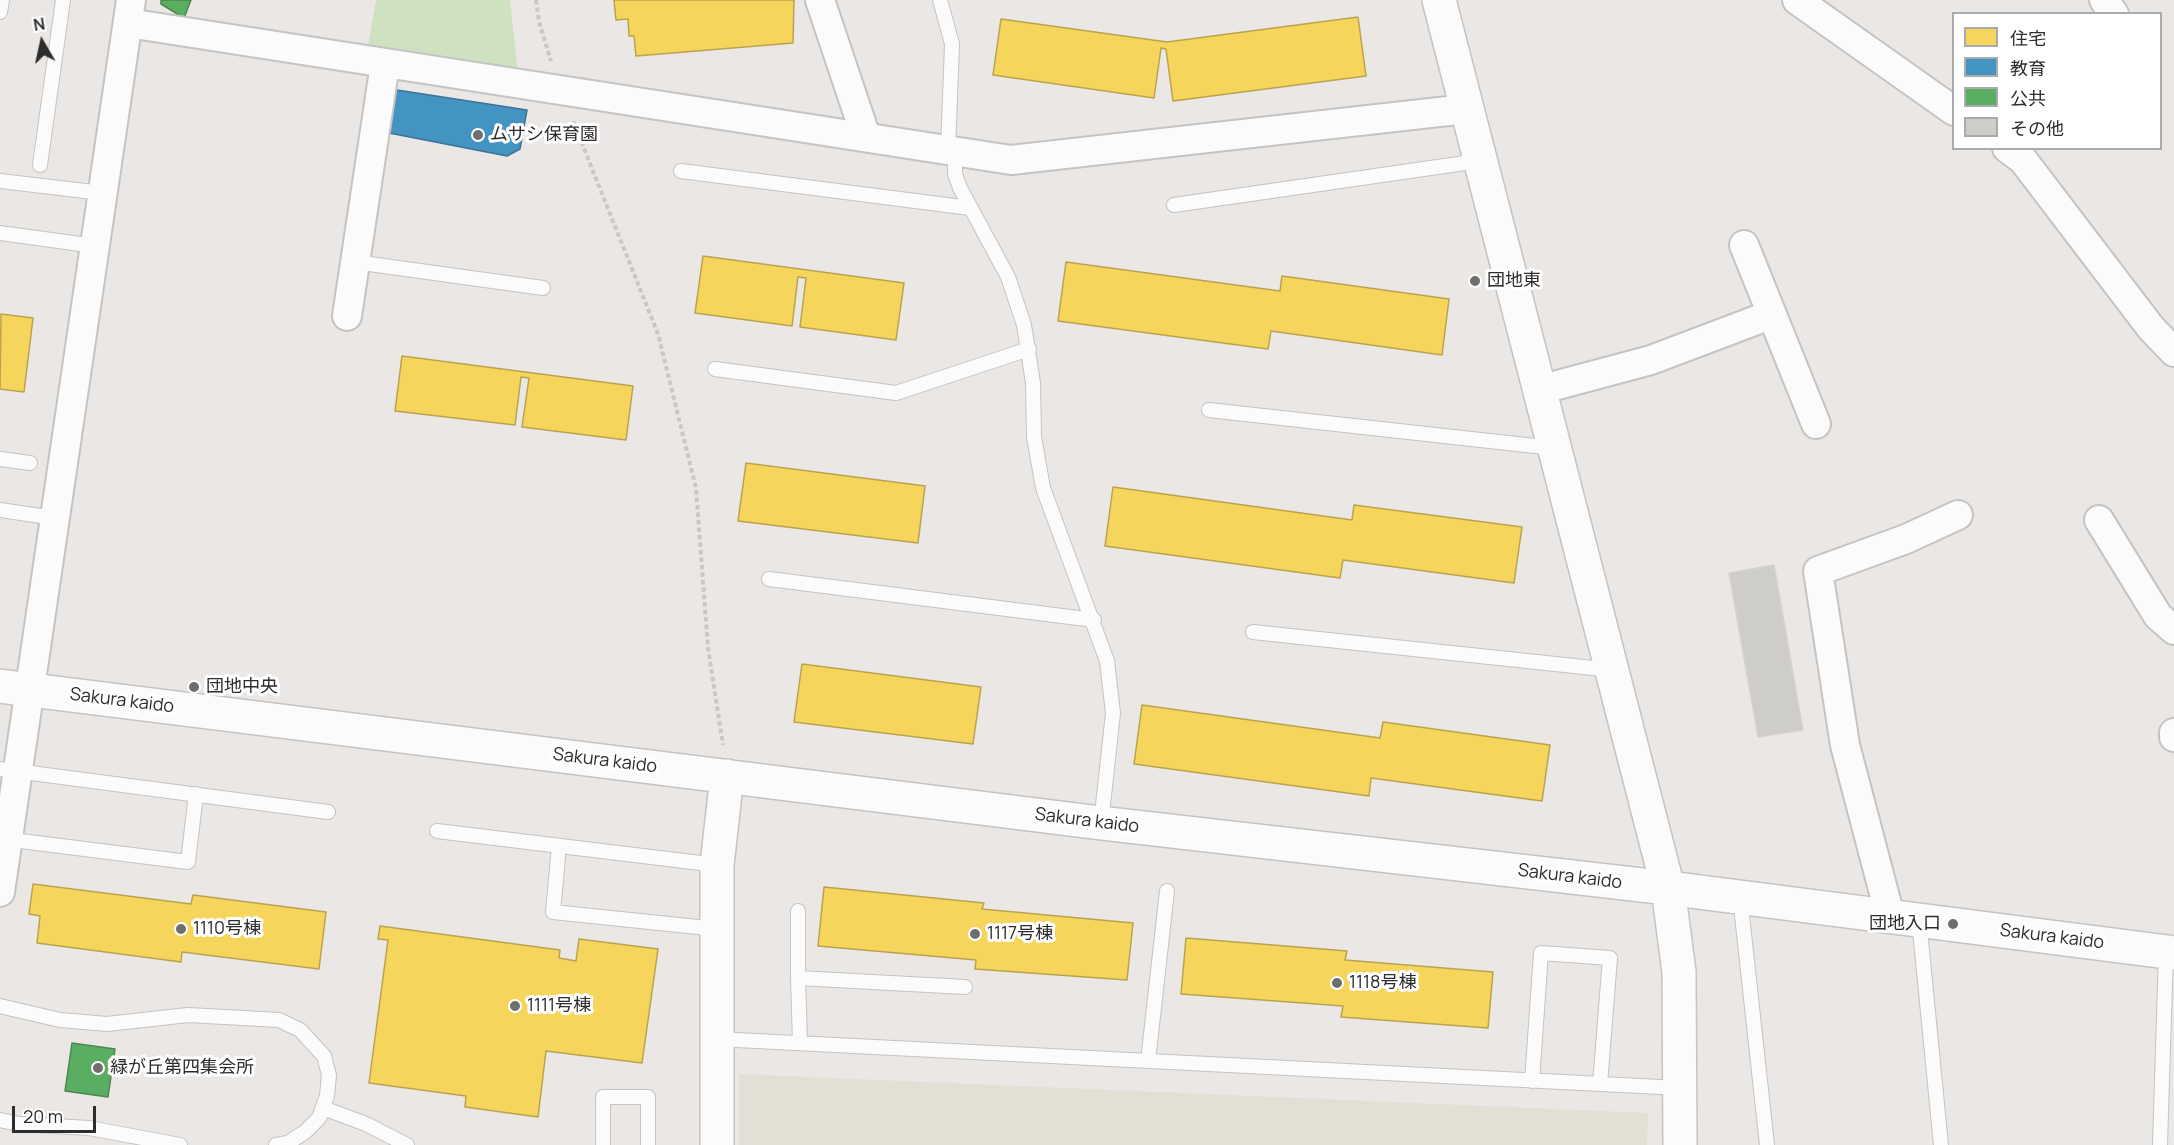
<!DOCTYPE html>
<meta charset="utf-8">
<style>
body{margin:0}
#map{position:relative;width:2174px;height:1145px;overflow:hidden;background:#eae7e4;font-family:Manrope,"Noto Sans JP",sans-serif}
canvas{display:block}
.legend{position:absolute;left:1952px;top:12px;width:210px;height:138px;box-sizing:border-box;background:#fff;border:2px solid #ababab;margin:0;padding:8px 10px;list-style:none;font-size:18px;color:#2d2d2d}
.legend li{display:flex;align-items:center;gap:12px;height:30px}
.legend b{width:30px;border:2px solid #ababab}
.north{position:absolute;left:12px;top:12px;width:60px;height:60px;-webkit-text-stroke:4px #fff;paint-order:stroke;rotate:351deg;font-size:16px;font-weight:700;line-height:24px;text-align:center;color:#2d2d2d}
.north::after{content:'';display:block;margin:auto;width:21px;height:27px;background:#2d2d2d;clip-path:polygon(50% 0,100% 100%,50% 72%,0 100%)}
.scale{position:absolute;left:12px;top:1106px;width:84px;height:27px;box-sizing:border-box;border:3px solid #2d2d2d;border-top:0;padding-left:8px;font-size:18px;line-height:21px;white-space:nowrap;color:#2d2d2d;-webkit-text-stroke:4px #fff;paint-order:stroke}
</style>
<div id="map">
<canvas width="2174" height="1145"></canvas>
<ul class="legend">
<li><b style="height:16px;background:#f6d55c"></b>住宅</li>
<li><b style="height:16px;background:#4393c3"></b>教育</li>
<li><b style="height:16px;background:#5aae61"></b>公共</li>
<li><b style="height:16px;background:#cfcdca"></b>その他</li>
</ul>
<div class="north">N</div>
<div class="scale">20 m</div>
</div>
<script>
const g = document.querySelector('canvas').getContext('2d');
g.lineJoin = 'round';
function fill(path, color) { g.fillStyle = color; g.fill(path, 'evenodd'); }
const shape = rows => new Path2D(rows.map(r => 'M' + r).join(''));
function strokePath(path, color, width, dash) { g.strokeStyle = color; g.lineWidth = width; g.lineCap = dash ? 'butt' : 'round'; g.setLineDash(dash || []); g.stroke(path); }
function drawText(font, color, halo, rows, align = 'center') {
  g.font = font + ' Manrope,"Noto Sans JP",sans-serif'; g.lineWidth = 6; g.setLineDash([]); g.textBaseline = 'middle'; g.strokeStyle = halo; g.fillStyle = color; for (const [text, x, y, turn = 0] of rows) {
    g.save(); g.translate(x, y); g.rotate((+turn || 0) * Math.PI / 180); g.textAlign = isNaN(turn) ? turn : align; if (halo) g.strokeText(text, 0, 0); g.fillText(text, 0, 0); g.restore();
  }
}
fill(shape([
 [739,1074,1648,1113,1647,1145,739,1145]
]), '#e4dfd4');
fill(shape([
 [376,0,510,0,518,74,368,46]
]), '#cee2c1');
const homes = shape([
 [614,0,794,0,793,43,636,56,634,36,629,36,628,19,616,20,614,0],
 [1358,17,1366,76,1173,101,1166,49,1161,48,1154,98,993,75,1001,19,1167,42,1358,17],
 [703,256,904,283,896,340,800,327,806,278,798,277,792,326,695,313,703,256],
 [1066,262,1280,291,1282,276,1449,299,1442,355,1271,331,1268,349,1058,321,1066,262],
 [1,314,33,318,24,392,0,389,1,314],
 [402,356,633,386,626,440,522,427,529,378,521,377,515,425,395,411,402,356],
 [746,463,925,486,918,543,738,521,746,463],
 [1113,487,1352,520,1354,505,1522,527,1514,583,1343,560,1340,578,1105,546,1113,487],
 [802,664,981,687,973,744,794,722,802,664],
 [1142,705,1380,738,1383,722,1550,745,1542,801,1371,778,1369,796,1134,764,1142,705],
 [33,884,191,904,193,895,326,912,319,969,182,952,181,962,37,943,40,916,29,914,33,884],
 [824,887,984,903,982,909,1133,923,1127,980,975,969,976,960,818,946,824,887],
 [380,926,560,950,559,958,576,961,579,939,658,949,642,1063,546,1051,538,1117,465,1107,466,1096,369,1083,388,940,378,939,380,926],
 [1186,938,1347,951,1345,960,1493,972,1488,1028,1341,1017,1343,1006,1181,994,1186,938]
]);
fill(homes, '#f6d55c');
strokePath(homes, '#baa34e', 1.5);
const schools = shape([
 [397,90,527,110,520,149,507,156,384,132,397,90]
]);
fill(schools, '#4393c3');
strokePath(schools, '#3c7496', 1.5);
const public = shape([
 [161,0,191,0,184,18,161,4,161,0],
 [72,1043,115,1049,108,1097,65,1091,72,1043]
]);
fill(public, '#5aae61');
strokePath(public, '#4c8751', 1.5);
const building = shape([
 [1774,565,1803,730,1758,737,1729,573,1774,565]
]);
fill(building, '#cfcdca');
strokePath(building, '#d5d3d0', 1.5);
const lane = shape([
 [940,0,952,44,948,150],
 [0,12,2,0],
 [955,151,955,174,960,188,1008,277,1024,325,1033,383,1034,437,1043,488,1107,661,1113,713,1101,823],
 [40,165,63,0],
 [681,171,970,208],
 [0,181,102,193],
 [1174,205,1479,161],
 [0,233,95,246],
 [355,262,543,288],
 [715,369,896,393,1029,349],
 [1209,410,1553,448],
 [0,459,30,463],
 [0,510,54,518],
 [769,579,1094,620],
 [1253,632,1612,670],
 [0,769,328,812],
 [437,831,717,865],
 [5,839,188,862,196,794],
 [559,846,553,912,717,929],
 [1740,897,1767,1145],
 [798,911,798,978],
 [1919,920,1941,1145],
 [0,1006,60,1020,107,1024,188,1015,279,1020,300,1030,324,1056,329,1075,327,1096,319,1118,305,1132,288,1143,276,1145],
 [717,1039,1680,1088],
 [800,1043,798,978,965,987],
 [1148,1061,1167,891],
 [1532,1081,1541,953,1610,958,1600,1084],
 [323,1108,366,1124,407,1145],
 [0,1120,19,1124,89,1128,180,1145],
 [603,1145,603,1097,648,1097,648,1145],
 [2160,1145,2166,952]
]);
const street = shape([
 [820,0,866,137],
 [1797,0,1954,111],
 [2104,0,2114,14],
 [128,23,1011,160,1466,109],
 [2007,148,2023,160,2151,328,2174,352],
 [1744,245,1816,424],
 [347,316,385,64],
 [1539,390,1651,360,1770,315],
 [2099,520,2158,616,2174,630],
 [2174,733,2174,737],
 [0,892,131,0],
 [1890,916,1845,745,1818,571,1906,539,1958,515]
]);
const secondary = shape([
 [1439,0,1668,888,1679,972,1680,1145],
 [0,686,1101,823,1668,888,2174,953],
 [717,1145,717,865,727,776]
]);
strokePath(lane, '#c4c4c4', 16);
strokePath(street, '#c4c4c4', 32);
strokePath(secondary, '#c4c4c4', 36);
strokePath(shape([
 [536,0,539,22,551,61],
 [573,121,658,334,696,488,708,648,723,745]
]), '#c8c8c8', 4, [4.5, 3]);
strokePath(lane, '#fcfbfb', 14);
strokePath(street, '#fcfbfb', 28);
strokePath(secondary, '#fcfbfb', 33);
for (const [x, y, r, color] of [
 [478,135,6,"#6f6e6d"],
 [1475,281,6,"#6f6e6d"],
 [194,687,6,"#6f6e6d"],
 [1953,924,6,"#6f6e6d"],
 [181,929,6,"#6f6e6d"],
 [975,934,6,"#6f6e6d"],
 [1337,983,6,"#6f6e6d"],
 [515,1006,6,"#6f6e6d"],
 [98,1068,6,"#6f6e6d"]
]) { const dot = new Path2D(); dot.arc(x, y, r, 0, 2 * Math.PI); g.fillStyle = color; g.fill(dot); strokePath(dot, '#fff', 2); }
drawText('18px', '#2d2d2d', '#fff', [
 ["ムサシ保育園",490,135],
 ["団地東",1487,281],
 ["団地中央",206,687],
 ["団地入口",1941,924,"right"],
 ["1110号棟",193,929],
 ["1117号棟",987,934],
 ["1118号棟",1349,983],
 ["1111号棟",527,1006],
 ["緑が丘第四集会所",110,1068]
], 'left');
drawText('18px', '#2d2d2d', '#fff', [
 ["Sakura kaido",122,701,7],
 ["Sakura kaido",605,761,7],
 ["Sakura kaido",1087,821,7],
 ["Sakura kaido",1570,877,7],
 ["Sakura kaido",2052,937,7]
]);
</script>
